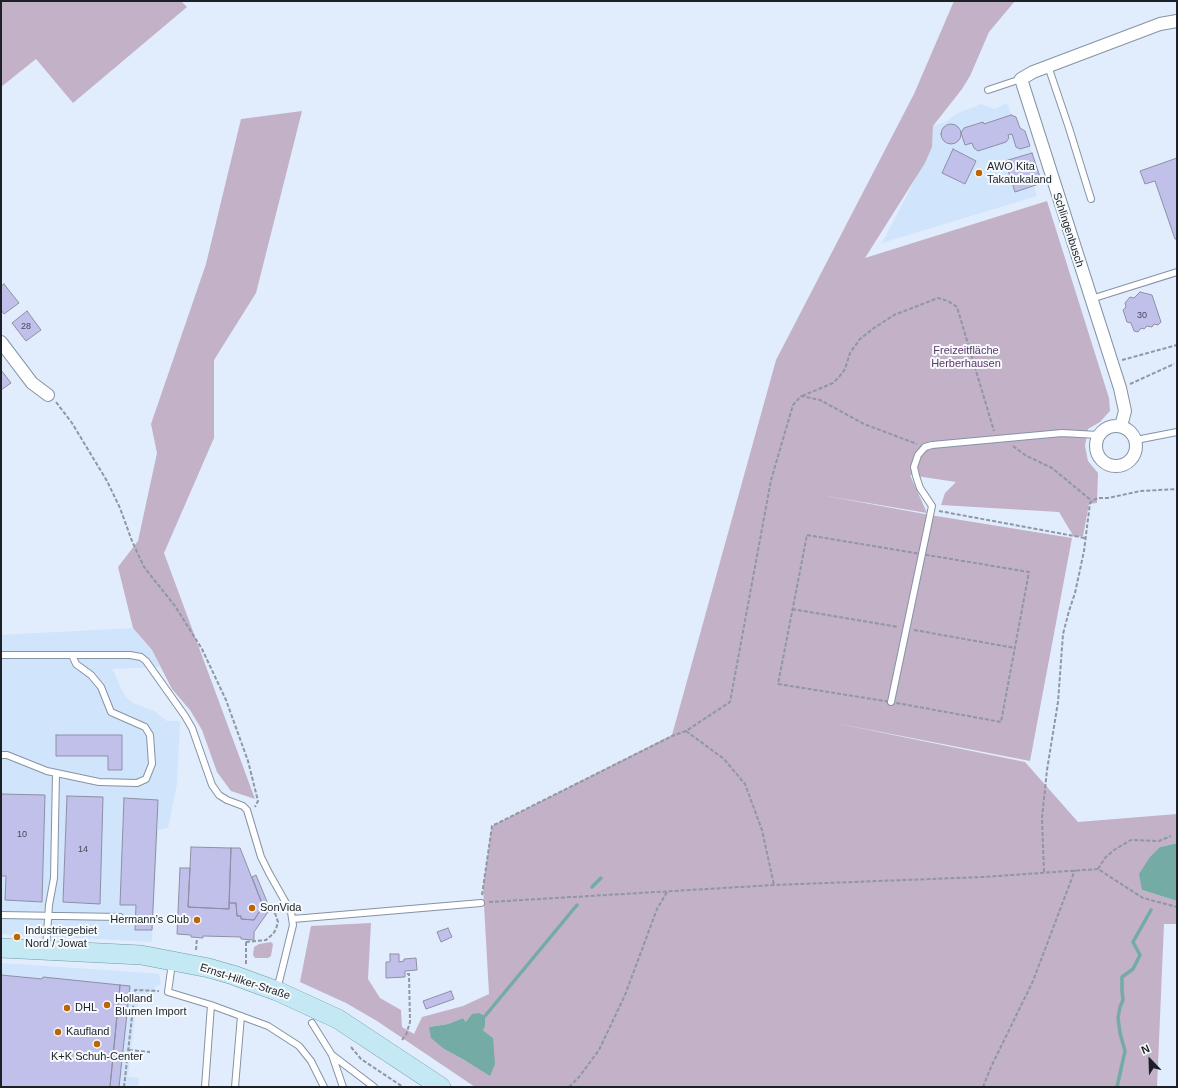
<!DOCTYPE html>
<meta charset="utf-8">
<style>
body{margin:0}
#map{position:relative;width:1178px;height:1088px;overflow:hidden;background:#e1edfc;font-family:Helvetica,sans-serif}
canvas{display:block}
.frame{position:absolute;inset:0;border:2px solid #1c2128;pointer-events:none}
.north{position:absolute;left:1130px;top:1040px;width:40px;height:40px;-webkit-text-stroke:3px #f6fafd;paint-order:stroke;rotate:337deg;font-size:11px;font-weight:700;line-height:16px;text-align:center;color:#1c2128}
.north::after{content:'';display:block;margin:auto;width:14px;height:18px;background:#1c2128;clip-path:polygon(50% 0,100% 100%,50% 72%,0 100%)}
</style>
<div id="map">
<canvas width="1178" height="1088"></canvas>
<div class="frame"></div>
<div class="north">N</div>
</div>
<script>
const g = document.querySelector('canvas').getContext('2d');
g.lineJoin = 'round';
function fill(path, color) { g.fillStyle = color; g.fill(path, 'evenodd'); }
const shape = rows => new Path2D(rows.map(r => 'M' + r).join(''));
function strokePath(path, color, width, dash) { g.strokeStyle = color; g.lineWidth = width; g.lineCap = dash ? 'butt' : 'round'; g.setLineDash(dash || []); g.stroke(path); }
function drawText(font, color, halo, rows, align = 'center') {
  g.font = font + ' Helvetica,sans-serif'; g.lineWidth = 4; g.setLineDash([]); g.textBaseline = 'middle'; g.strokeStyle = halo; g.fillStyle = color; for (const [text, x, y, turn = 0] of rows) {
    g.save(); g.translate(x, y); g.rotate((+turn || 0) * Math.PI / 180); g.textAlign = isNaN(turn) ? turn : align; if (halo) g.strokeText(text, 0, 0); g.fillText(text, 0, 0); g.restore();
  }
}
fill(shape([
 [1007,103,1011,115,1016,117,1020,128,1025,131,1042,183,1034,186,1037,196,882,243,932,147,933,126,947,121,956,114,981,104,994,109],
 [133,628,152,650,160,667,111,669,114,672,122,691,128,699,133,703,154,711,167,721,180,721,177,784,168,828,158,830,152,942,1,934,1,635],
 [1,963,135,972,159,974,161,984,155,987,153,1000,143,1000,139,1003,136,1008,128,1077,139,1078,138,1087,1,1087]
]), '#d0e4fc');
fill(shape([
 [1,1,181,1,187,7,73,103,36,59,1,87],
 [954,1,1015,1,989,32,970,76,962,89,933,126,932,147,925,163,865,258,1047,201,1109,398,1110,411,1100,422,1088,429,1085,446,1088,461,1098,473,1097,503,1089,504,1083,536,1074,537,1059,512,941,505,945,493,956,482,910,475,927,513,821,495,930,515,1072,538,1030,761,835,723,1025,762,1078,822,1177,814,1177,843,1160,847,1142,890,1177,901,1177,924,1164,924,1157,1087,475,1087,377,1021,346,1003,300,982,311,926,371,923,368,979,380,998,401,1010,402,1027,414,1034,422,1017,463,1006,489,994,483,887,492,826,672,735,776,360,914,94],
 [463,1018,466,1022,483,1030,493,1038,466,1061,444,1049,429,1027,448,1024],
 [302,111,256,293,214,360,214,438,164,553,255,799,231,791,217,772,202,730,190,710,172,689,152,650,133,628,118,567,138,541,157,453,151,424,206,264,241,119],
 [271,942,273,944,271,956,268,958,255,958,253,955,254,947,259,944]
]), '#c3b1c8');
fill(shape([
 [1177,843,1177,901,1142,890,1139,874,1150,857,1160,847],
 [479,1013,485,1016,485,1026,483,1030,493,1038,495,1064,490,1076,466,1061,444,1049,431,1038,429,1027,448,1024,463,1018,466,1022,472,1014]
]), '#74aba5');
strokePath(shape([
 [592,887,601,878],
 [485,1016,577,905],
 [1117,1087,1125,1051,1120,1033,1118,1018,1120,1007,1123,1000,1122,991,1122,977,1133,969,1140,955,1133,942,1151,910]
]), '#74aba5', 3.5);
const building = shape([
 [1011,115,1016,117,1020,128,1025,131,1030,146,1020,149,1016,147,1012,134,1008,135,1009,138,1006,142,978,151,974,148,972,143,965,145,961,133,964,128,983,122,984,124,1011,115],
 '941 134a10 10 0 1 1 20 0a10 10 0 1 1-20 0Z',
 [953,149,976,161,965,184,942,173,953,149],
 [1032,153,1042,183,1015,192,1005,161,1032,153],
 [1177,158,1177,239,1175,239,1155,181,1145,184,1140,171,1177,158],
 [4,284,19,303,4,314,1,310,1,286,4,284],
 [1140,292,1152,295,1161,322,1158,325,1154,324,1152,327,1147,326,1144,329,1141,328,1138,332,1134,331,1131,323,1127,322,1123,310,1126,307,1125,303,1130,297,1134,298,1140,292],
 [27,311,41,330,26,341,12,323,27,311],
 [1,370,11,383,1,390,1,370],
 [56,735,122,735,122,770,108,770,108,756,56,756,56,735],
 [1,794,45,795,42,902,5,900,6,876,1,876,1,794],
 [67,796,103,797,100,904,63,902,67,796],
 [124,798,158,800,152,930,135,930,136,905,120,905,124,798],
 [191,847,231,848,229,909,188,907,191,847],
 [231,848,240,848,263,906,254,920,241,919,241,916,237,916,236,903,229,903,231,848],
 [180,868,190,868,188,907,229,909,229,903,236,903,237,916,241,916,241,919,254,920,263,906,252,877,256,875,270,909,254,932,254,940,241,939,241,937,203,936,203,938,191,937,191,935,177,934,180,868],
 [448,928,452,937,441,942,437,932,448,928],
 [390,954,399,954,399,962,404,961,404,959,416,958,417,970,405,971,405,977,386,978,386,962,390,962,390,954],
 [1,975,42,979,43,977,120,985,110,1087,1,1087,1,975],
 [120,985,130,986,119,1087,110,1087,120,985],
 [451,991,454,999,426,1009,423,1001,451,991]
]);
fill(building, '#c0c0ea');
strokePath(building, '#8f8fa3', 1);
const lane = shape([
 [1048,66,1069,128,1091,199],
 [988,90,1021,79],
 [1091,299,1177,272],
 [1136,440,1177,432],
 [1,655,130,655,141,657,146,661,185,716,192,728,212,785,219,795,227,800,243,806,247,810,261,857,269,873,291,912,293,925,277,990],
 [891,702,932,506,920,488,916,476,914,467,918,455,925,447,932,445,1062,433,1098,435],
 [1,755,7,755,47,771,99,782,137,783,146,779,152,764,150,735,145,727,111,712,101,687,91,675,76,664,72,655],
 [1,915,120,917],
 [293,919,481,903],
 [46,948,49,905,54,878,56,773],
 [172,963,168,992,211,1005,268,1026,299,1046,311,1061,324,1087],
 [312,1023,332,1055,343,1087],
 [332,1055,374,1087],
 [205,1087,211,1005],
 [235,1087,241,1016]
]);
const street = shape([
 [1,342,32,383,48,395],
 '1096 446a20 20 0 1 1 40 0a20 20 0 1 1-40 0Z',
 [1121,426,1125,411,1120,388,1021,79,1033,72,1160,24,1177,21]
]);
const primary = shape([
 [1,948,141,955,209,968,233,975,277,991,338,1019,441,1087]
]);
strokePath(lane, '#8593a4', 8);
strokePath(street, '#8593a4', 14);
strokePath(primary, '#6f9aa9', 20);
strokePath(shape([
 [1122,360,1177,345],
 [1130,384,1174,364],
 [802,396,833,383,839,377,845,369,850,353,860,339,874,328,894,315,938,298,948,301,957,307,994,431],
 [56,402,72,423,107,481,120,508,132,541,144,567,175,606,202,649,226,700,248,761,258,801,255,807],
 [1013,446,1025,455,1052,468,1092,501],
 [939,511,1085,538],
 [807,535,1029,572,1001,722,891,702,778,684,807,535],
 [792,609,898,627],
 [914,630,1015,648],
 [686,731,724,759,745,784,762,830,774,885],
 [1098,869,1105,858,1114,850,1131,840,1159,841,1171,836],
 [1044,872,1042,818,1047,770,1058,702,1063,634,1069,611,1075,593,1084,551,1090,503,1092,501,1098,498,1108,498,1141,491,1177,489],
 [482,895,492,826,672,736,686,731,730,702,771,480,793,405,801,396,820,400,864,424,917,444],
 [489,902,774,885,983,877,1098,869,1143,898,1177,907],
 [268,911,275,913],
 [246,942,266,940,273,934,276,929,278,922,275,913,281,911],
 [196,950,197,937],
 [246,964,246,939],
 [402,1040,406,1035,410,1022,409,974,405,974],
 [351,1047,361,1059,403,1087],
 [129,1050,150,1052],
 [124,1087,135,990,159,991],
 [569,1087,579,1077,599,1050,625,995,657,909,667,892],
 [983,1087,991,1067,1033,981,1075,870]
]), '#8e97a3', 2, [4, 2]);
strokePath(lane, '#fff', 6);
strokePath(street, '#fff', 12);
strokePath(primary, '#c4e9f5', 19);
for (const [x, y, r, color] of [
 [979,173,4,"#bd6403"],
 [252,908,4,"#bd6403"],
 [197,920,4,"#bd6403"],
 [17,937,4,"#bd6403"],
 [107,1005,4,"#bd6403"],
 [67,1008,4,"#bd6403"],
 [58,1032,4,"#bd6403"],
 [97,1044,4,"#bd6403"]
]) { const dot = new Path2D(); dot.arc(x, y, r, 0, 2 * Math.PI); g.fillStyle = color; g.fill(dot); strokePath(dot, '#f6fafd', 1.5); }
drawText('9px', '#454958', null, [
 ["30",1142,316],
 ["28",26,327],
 ["10",22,835],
 ["14",83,850]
]);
drawText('11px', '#1c2128', '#f6fafd', [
 ["AWO Kita",987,167],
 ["Takatukaland",987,180],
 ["SonVida",260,908],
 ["Hermann’s Club",189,920,"right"],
 ["Industriegebiet",25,931],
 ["Nord / Jowat",25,944],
 ["Holland",115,999],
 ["Blumen Import",115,1012],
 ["DHL",75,1008],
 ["Kaufland",66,1032],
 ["K+K Schuh-Center",97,1057,"center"]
], 'left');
drawText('11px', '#1c2128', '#f6fafd', [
 ["Schlingenbusch",1068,230,72],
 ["Ernst-Hilker-Straße",245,982,18]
]);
drawText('11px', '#5c3867', '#f6fafd', [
 ["Freizeitfläche",966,351],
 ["Herberhausen",966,364]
]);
</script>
